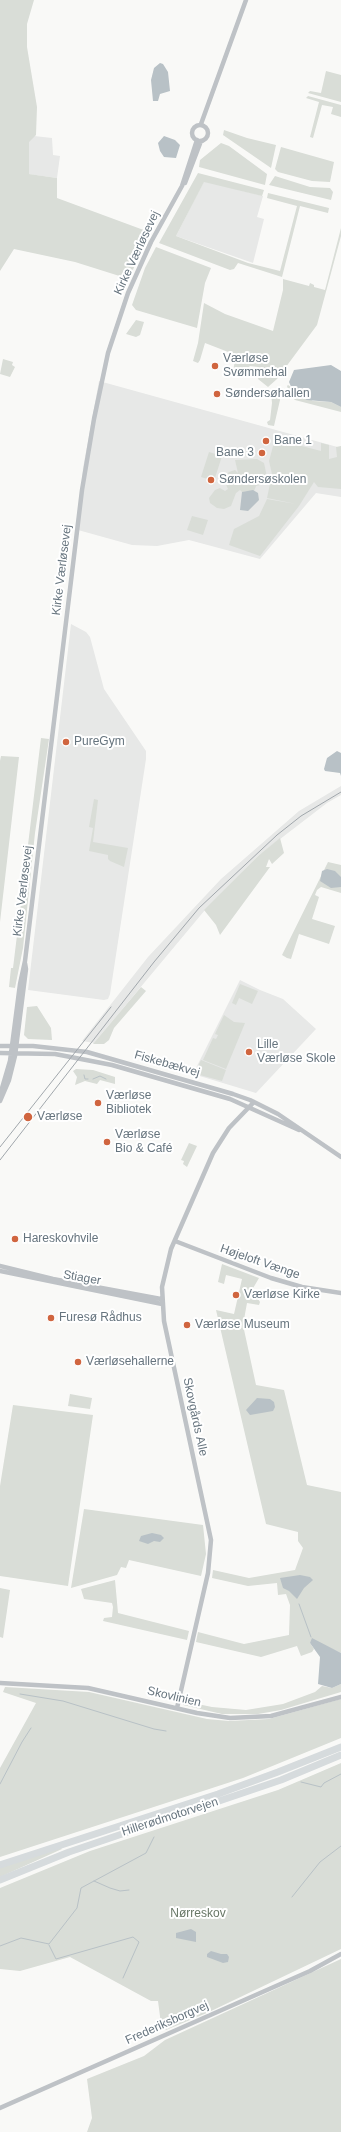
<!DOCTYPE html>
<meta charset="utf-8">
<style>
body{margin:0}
canvas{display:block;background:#f9f9f7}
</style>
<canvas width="341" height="2132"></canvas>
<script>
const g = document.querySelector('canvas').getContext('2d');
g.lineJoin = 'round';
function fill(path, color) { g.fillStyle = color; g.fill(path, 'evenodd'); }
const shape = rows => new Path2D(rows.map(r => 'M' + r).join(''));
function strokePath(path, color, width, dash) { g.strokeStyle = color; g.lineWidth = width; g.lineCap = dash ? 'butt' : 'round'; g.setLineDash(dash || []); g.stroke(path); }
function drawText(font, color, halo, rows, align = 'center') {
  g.font = font + ' Arial,sans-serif'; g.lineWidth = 4; g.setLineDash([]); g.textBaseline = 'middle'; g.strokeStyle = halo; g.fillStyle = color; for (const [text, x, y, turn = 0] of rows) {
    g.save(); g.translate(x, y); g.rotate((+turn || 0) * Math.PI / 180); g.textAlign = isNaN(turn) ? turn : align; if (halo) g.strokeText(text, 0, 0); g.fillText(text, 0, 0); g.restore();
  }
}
fill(shape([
 [34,136,52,138,53,155,60,156,57,178,28,174,29,141],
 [204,181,263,196,257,217,264,219,253,263,176,236],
 [99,381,341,448,341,497,316,493,260,559,189,540,157,546,132,545,78,530,83,468],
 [71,624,86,632,90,637,104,689,146,751,146,759,110,994,108,999,104,1000,28,990],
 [341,786,341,795,327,803,258,856,205,910,94,1043,82,1041,148,957,221,879,299,811],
 [240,980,260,990,283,999,316,1029,256,1093,193,1074]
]), '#e7e8e7');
fill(shape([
 [0,0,34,0,27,24,27,47,37,107,36,135,29,142,29,174,57,178,57,198,149,232,129,279,75,262,14,249,0,271],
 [326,71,341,75,341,102,308,93,310,91,321,93],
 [308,96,341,105,341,117,331,114,333,107,322,105,313,138,310,137,319,102,306,98],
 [224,130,247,138,276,145,271,168,223,135],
 [221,143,229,146,267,174,265,185,199,167,200,160],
 [281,147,334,162,330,182,312,181,278,172,275,169],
 [198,173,264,190,262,196,204,182,176,236,248,263,280,271,297,206,267,198,268,193,329,208,328,213,300,206,282,277,238,263,234,269,230,270,159,243],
 [275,176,310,187,330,188,333,192,331,200,269,185],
 [341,228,341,236,317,325,277,379,268,387,258,379,260,375,258,367,250,366,241,374,233,371,236,355,205,343,200,360,198,363,193,361,198,343,204,303,225,314,273,331,283,290,283,279,309,286,310,283,314,285,314,287,325,290],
 [156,247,211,268,205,283,197,328,136,310,132,305,145,268],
 [136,320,144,322,140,335,136,337,126,334],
 [3,359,13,362,12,365,15,367,10,377,0,374],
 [288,385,313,401,331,402,341,407,341,412,295,400,290,395,287,386],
 [274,390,278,392,280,400,274,426,268,425,267,422,270,420,272,403,271,393],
 [275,439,321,451,321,443,329,445,329,459,337,457,336,447,341,446,341,489,318,487,314,482,299,506,260,556,229,545,234,529,259,516,267,499,296,504,267,498,272,474,269,461],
 [209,452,222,456,214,481,201,477],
 [257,459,264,463,267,477,264,484,256,486,254,491,242,492,240,490,236,493,231,506,224,509,217,508,210,503,209,498,215,490,220,488,225,491,228,489,223,478,229,472,235,470,238,473,235,460],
 [192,516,208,520,203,535,187,530],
 [41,738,49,739,35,833,23,948,15,988,9,987,11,968,13,968],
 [1,756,19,757,0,922,0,761],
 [94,799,98,800,93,842,128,848,124,867,110,861,108,859,108,855,89,851,93,828,89,827],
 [280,838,284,853,272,864,269,859,266,867,270,867,220,935,216,925,204,910,258,856],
 [328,862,341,865,341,893,321,887,317,890,315,895,319,897,312,919,335,926,329,944,299,934,291,959,287,958,282,955],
 [240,984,258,991,252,1004,239,998,236,1005,232,1003],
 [141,987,146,991,114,1028,109,1040,104,1044,93,1044],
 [37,1006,51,1028,52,1040,28,1039,24,1035,27,1007],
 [224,1015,234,1022,245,1023,226,1069,203,1060,213,1038,216,1039,218,1035,215,1034],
 [201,1060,226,1070,222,1081,196,1074,196,1070],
 [76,1069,93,1070,115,1077,115,1084,100,1080,97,1084,85,1081,75,1085,77,1077,73,1071],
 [189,1143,197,1146,187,1167,183,1164,184,1161,181,1160],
 [222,1264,259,1278,252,1290,260,1302,259,1305,247,1303,243,1325,256,1385,284,1390,307,1485,341,1492,341,1653,315,1641,310,1643,314,1649,312,1652,301,1656,297,1646,261,1657,196,1642,198,1632,244,1644,289,1635,290,1605,286,1594,278,1595,277,1583,248,1586,212,1578,213,1570,249,1578,295,1570,303,1548,298,1541,298,1532,266,1524,216,1310,234,1314,242,1279,226,1275,224,1284,218,1282],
 [70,1394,92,1398,90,1409,68,1406],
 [13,1405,93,1415,68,1586,0,1576,0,1486],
 [84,1509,203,1525,206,1554,201,1576,129,1560,126,1568,121,1567,117,1575,71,1588],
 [115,1580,118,1613,189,1631,187,1640,103,1621,104,1618,112,1617,113,1607,112,1603,84,1599,81,1589],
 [0,1588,10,1590,3,1638,0,1637],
 [341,1684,341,1692,281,1710,258,1714,222,1714,183,1705,183,1701,212,1707,246,1710,283,1704,315,1692,322,1686,332,1688],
 [5,1687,89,1692,207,1719,229,1721,269,1719,341,1699,341,1738,243,1778,0,1857,0,1768,36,1703,3,1692],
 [341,1763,341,1949,209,2012,166,2030,161,2024,158,2001,151,2001,70,1957,20,1971,0,1969,0,1888,90,1851,278,1790],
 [60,1847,62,1849,0,1877,0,1867],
 [341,1959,341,2132,87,2132,92,2118,87,2079,144,2056,165,2040]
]), '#d9ddd7');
fill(shape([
 [160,63,163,64,168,72,170,91,160,94,158,101,153,101,151,80,154,68],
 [164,136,175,140,180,145,176,158,164,157,160,151,158,143],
 [331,365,341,371,341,407,331,402,307,400,293,391,289,382,294,370],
 [253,490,258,493,259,500,248,511,240,510,242,492],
 [337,751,341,753,341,776,340,773,325,771,324,769,327,758],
 [327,869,335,871,341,877,341,887,331,888,320,881,322,871],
 [257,1398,270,1399,274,1402,275,1407,273,1411,250,1415,246,1410],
 [152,1533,161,1535,164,1538,160,1542,154,1541,148,1544,139,1541,141,1536],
 [300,1575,310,1577,313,1580,304,1588,297,1599,289,1591,283,1588,280,1578],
 [312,1638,341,1653,341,1684,332,1688,318,1684,320,1657,310,1643],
 [191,1929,196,1932,196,1942,176,1938,176,1933],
 [211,1951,221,1954,227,1954,229,1957,228,1962,223,1963,207,1957,207,1954]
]), '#b8c1c6');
strokePath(shape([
 [84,1075,85,1079,88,1079],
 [93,1079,100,1076,106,1079],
 [299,1604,311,1637],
 [20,1694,63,1701,154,1729,166,1731],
 [301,1782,321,1787,324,1783,341,1774],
 [0,1784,22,1742,31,1728],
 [94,1881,110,1888,120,1891,129,1890],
 [292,1897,320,1862,341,1846],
 [49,1945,56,1959,133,1937,139,1942,123,1978],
 [0,1946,21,1938,49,1944,77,1908,81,1888,146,1853,154,1837]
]), '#b8c1c6', 1);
strokePath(shape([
 [201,124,246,0],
 '192 133a8 8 0 1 1 16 0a8 8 0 1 1-16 0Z',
 [185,183,201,141],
 [0,1046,33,1046,87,1052,233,1094,250,1100,278,1114,341,1157],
 [0,1053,55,1054,112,1065,230,1099,299,1130],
 [0,1095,10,1061,20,984,25,961,82,490,94,419,108,353,128,293,151,242,182,186,197,140],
 [0,1101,9,1080,15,1056,26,969,25,963],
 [175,1241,271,1278,302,1287,341,1293],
 [0,1266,53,1279,161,1299],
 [0,1271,162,1304],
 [0,1683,88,1688,197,1713,230,1718,271,1716,341,1697],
 [177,1708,208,1573,211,1540,164,1321,162,1287,171,1249,213,1153,229,1128,254,1102],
 [0,2108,310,1971,341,1954]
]), '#bec2c6', 4.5);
strokePath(shape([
 [0,1865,218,1794,278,1772,341,1747],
 [0,1880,69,1852,281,1780,341,1755]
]), '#d6dbdd', 7);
strokePath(shape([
 [0,1147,111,1007],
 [0,1160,154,962,199,908,277,835,301,816,341,792]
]), '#a1a7ac', 1);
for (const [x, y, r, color] of [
 [215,366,4,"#d0653f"],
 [217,394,4,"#d0653f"],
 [266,441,4,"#d0653f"],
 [262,453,4,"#d0653f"],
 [211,480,4,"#d0653f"],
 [66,742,4,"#d0653f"],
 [249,1052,4,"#d0653f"],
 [98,1103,4,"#d0653f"],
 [28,1117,5,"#d0653f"],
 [107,1142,4,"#d0653f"],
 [15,1239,4,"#d0653f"],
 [236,1295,4,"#d0653f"],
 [51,1318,4,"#d0653f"],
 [187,1325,4,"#d0653f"],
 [78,1362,4,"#d0653f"]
]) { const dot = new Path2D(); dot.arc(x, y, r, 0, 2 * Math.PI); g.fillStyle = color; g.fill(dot); strokePath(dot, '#fff', 1.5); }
drawText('12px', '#66747e', '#fff', [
 ["Kirke Værløsevej",137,253,-65],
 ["Kirke Værløsevej",62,570,-83],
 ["Kirke Værløsevej",23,891,-83],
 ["Fiskebækvej",167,1064,16],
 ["Højeloft Vænge",260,1262,19],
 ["Stiager",82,1278,10],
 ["Skovgårds Alle",195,1417,78],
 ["Skovlinien",174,1697,13],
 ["Hillerødmotorvejen",170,1817,-18],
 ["Frederiksborgvej",167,2023,-24]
]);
drawText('12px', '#66747e', '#fff', [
 ["Værløse",223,359],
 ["Svømmehal",223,373],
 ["Søndersøhallen",225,394],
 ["Bane 1",274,441],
 ["Bane 3",254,453,"right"],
 ["Søndersøskolen",219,480],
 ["PureGym",74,742],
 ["Lille",257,1045],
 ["Værløse Skole",257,1059],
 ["Værløse",106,1096],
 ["Bibliotek",106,1110],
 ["Værløse",37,1117],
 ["Værløse",115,1135],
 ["Bio & Café",115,1149],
 ["Hareskovhvile",23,1239],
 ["Værløse Kirke",244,1295],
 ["Furesø Rådhus",59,1318],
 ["Værløse Museum",195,1325],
 ["Værløsehallerne",86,1362]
], 'left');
drawText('12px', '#687766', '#fff', [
 ["Nørreskov",198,1914]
]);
</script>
